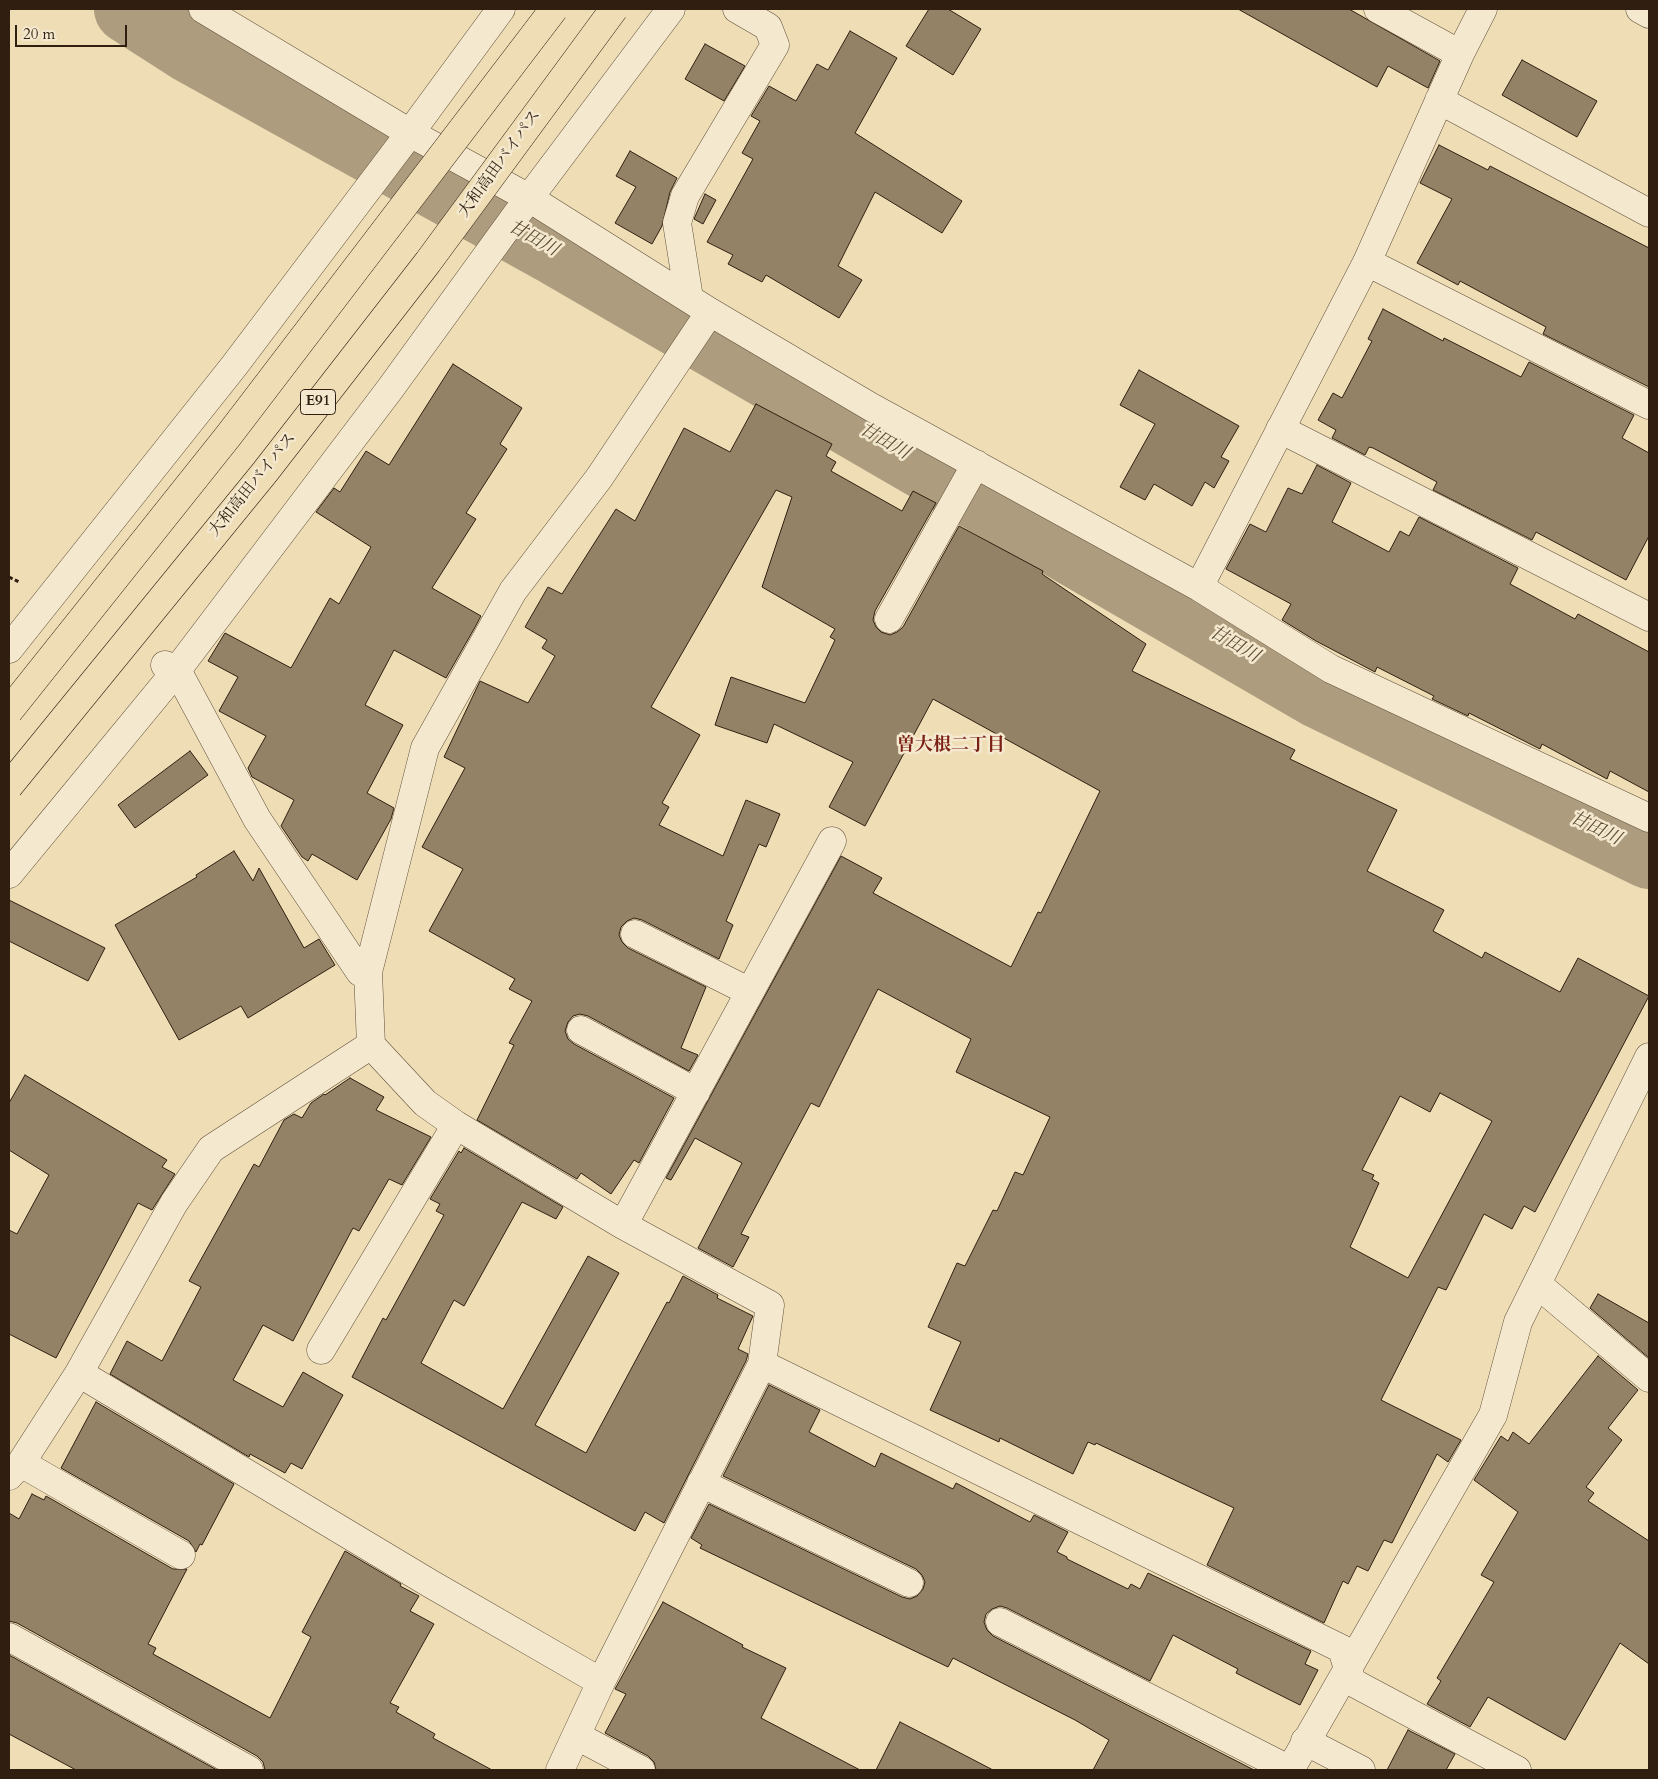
<!DOCTYPE html>
<meta charset="utf-8">
<style>
body{margin:0}
#map{position:relative;width:1658px;height:1779px;overflow:hidden;background:#eeddb5;font-family:Cardo,serif}
canvas{display:block}
.frame{position:absolute;inset:0;border:10px solid #301f10;pointer-events:none}
.scale{position:absolute;left:15px;top:25px;width:112px;height:22px;box-sizing:border-box;border:2px solid #301f10;border-top:0;padding-left:6px;font-size:15px;line-height:18px;white-space:nowrap;color:#301f10;-webkit-text-stroke:4px #f4e9cf;paint-order:stroke}
</style>
<div id="map">
<canvas width="1658" height="1779"></canvas>
<div class="frame"></div>
<div class="scale">20 m</div>
</div>
<script>
const g = document.querySelector('canvas').getContext('2d');
g.lineJoin = 'round';
const shape = rows => new Path2D(rows.map(r => 'M' + r).join(''));
function strokePath(path, color, width, dash) { g.strokeStyle = color; g.lineWidth = width; g.lineCap = dash ? 'butt' : 'round'; g.setLineDash(dash || []); g.stroke(path); }
function fill(path, color) { g.fillStyle = color; g.fill(path, 'evenodd'); }
function drawText(font, color, halo, rows, align = 'center') {
  g.font = font + ' Cardo,"Noto Serif JP",serif'; g.lineWidth = 5; g.setLineDash([]); g.textBaseline = 'middle'; g.strokeStyle = halo; g.fillStyle = color; for (const [text, x, y, turn = 0] of rows) {
    g.save(); g.translate(x, y); g.rotate((+turn || 0) * Math.PI / 180); g.textAlign = isNaN(turn) ? turn : align; if (halo) g.strokeText(text, 0, 0); g.fillText(text, 0, 0); g.restore();
  }
}
strokePath(shape([
 [128,9,192,50,555,251,1320,695,1649,855]
]), '#ad9c7d', 68);
const building = shape([
 [929,9,948,9,981,29,953,75,906,46,929,9],
 [1238,9,1349,9,1440,61,1428,88,1388,66,1377,87,1238,9],
 [850,31,897,58,855,133,962,201,942,233,875,192,838,266,862,280,839,318,766,275,762,282,728,264,733,255,707,242,753,159,742,153,760,121,751,116,769,86,796,101,817,64,828,70,850,31],
 [705,44,745,66,724,101,685,79,705,44],
 [1522,60,1597,101,1577,137,1502,95,1522,60],
 [1439,145,1488,170,1490,166,1649,248,1649,387,1543,334,1546,327,1460,281,1458,285,1417,263,1452,199,1420,183,1439,145],
 [630,151,677,178,670,192,662,226,652,244,615,223,636,187,616,176,630,151],
 [705,194,716,200,703,224,694,219,705,194],
 [1383,309,1443,341,1444,338,1521,377,1529,362,1634,415,1622,438,1649,453,1649,536,1626,580,1536,532,1532,540,1433,490,1437,482,1373,448,1369,447,1365,455,1332,438,1336,430,1318,420,1333,393,1342,398,1372,341,1368,339,1383,309],
 [453,364,522,408,500,444,507,449,466,513,476,519,432,588,481,616,474,629,446,678,394,650,365,705,403,725,367,793,394,808,391,819,357,880,312,854,308,861,302,857,281,826,294,800,252,777,248,768,266,736,219,711,238,677,208,661,225,633,291,668,330,598,339,604,371,547,316,512,334,488,340,492,366,451,389,465,453,364],
 [1139,370,1239,426,1221,457,1229,461,1214,488,1205,482,1192,506,1154,484,1145,500,1120,487,1155,424,1120,405,1139,370],
 [756,404,832,444,826,456,836,462,831,471,902,511,913,491,936,503,875,611,873,620,876,627,881,632,890,635,897,632,903,627,959,526,1043,571,1042,574,1146,644,1132,671,1295,750,1290,759,1397,810,1367,871,1444,910,1433,931,1482,958,1485,952,1560,992,1578,958,1649,996,1535,1212,1524,1206,1512,1229,1484,1214,1446,1290,1438,1287,1381,1400,1461,1440,1448,1462,1437,1454,1392,1543,1384,1540,1368,1571,1357,1566,1348,1584,1343,1581,1324,1623,1207,1565,1234,1508,1096,1443,1095,1445,1088,1442,1073,1474,1000,1438,999,1442,930,1410,961,1342,928,1327,957,1263,965,1266,993,1210,997,1211,1015,1172,1023,1175,1050,1117,956,1072,971,1039,878,989,819,1107,811,1103,741,1234,749,1237,733,1267,698,1248,742,1163,695,1138,671,1180,666,1178,841,856,882,878,873,893,1011,967,1038,912,1041,913,1100,791,933,699,865,826,829,807,853,762,774,724,767,743,715,725,731,677,805,703,835,640,830,637,835,629,762,587,792,497,776,490,651,707,700,735,662,803,669,807,659,825,723,856,746,800,780,814,766,847,759,844,726,921,733,925,719,959,642,920,634,918,627,921,621,927,619,935,622,942,628,948,706,987,681,1048,698,1055,689,1071,588,1016,580,1014,573,1016,568,1022,565,1031,568,1039,574,1044,674,1098,639,1163,634,1160,611,1194,581,1173,577,1179,477,1120,514,1045,509,1043,532,1001,509,989,515,979,429,931,463,869,422,847,465,768,444,757,480,681,528,703,555,656,542,648,547,640,525,627,548,587,562,594,616,509,635,521,684,428,730,452,756,404],
 [1440,1093,1492,1121,1408,1278,1350,1247,1379,1183,1372,1179,1374,1175,1362,1170,1400,1096,1430,1112,1440,1093],
 [1317,465,1351,483,1332,522,1389,552,1400,531,1409,536,1419,517,1518,568,1510,584,1575,619,1578,614,1649,652,1649,792,1610,771,1607,779,1542,744,1540,749,1469,713,1468,716,1432,699,1434,696,1377,667,1375,672,1316,641,1282,620,1291,604,1226,569,1250,524,1266,532,1288,488,1302,494,1317,465],
 [190,751,208,775,135,828,118,805,190,751],
 [234,851,253,881,259,868,304,948,319,939,335,965,248,1018,241,1006,179,1040,115,925,197,877,196,875,234,851],
 [9,900,105,948,88,981,9,941,9,900],
 [25,1075,167,1160,162,1167,175,1174,152,1210,138,1203,56,1358,9,1334,9,1230,17,1234,49,1175,9,1150,9,1103,25,1075],
 [350,1078,384,1097,376,1110,431,1137,402,1185,389,1179,359,1231,353,1228,293,1341,263,1325,233,1380,283,1407,303,1372,343,1395,302,1469,291,1463,285,1473,250,1454,249,1457,110,1374,127,1341,162,1361,201,1287,189,1281,254,1164,259,1167,284,1120,294,1114,302,1118,311,1103,324,1094,325,1095,350,1078],
 [464,1148,563,1207,556,1219,522,1202,464,1306,454,1300,421,1363,503,1409,588,1256,619,1273,535,1425,586,1453,667,1302,669,1303,683,1276,718,1295,717,1298,753,1316,738,1349,748,1354,746,1361,664,1523,645,1512,635,1531,352,1377,383,1318,386,1320,444,1215,436,1211,440,1204,430,1199,459,1151,461,1153,464,1148],
 [1598,1294,1649,1323,1649,1358,1590,1308,1598,1294],
 [1598,1356,1638,1390,1608,1428,1622,1440,1586,1487,1594,1493,1588,1501,1649,1541,1649,1664,1620,1643,1565,1740,1488,1697,1470,1727,1427,1704,1441,1681,1437,1678,1494,1582,1481,1575,1518,1512,1474,1480,1501,1436,1508,1441,1513,1432,1529,1444,1598,1356],
 [769,1385,820,1410,809,1432,875,1467,881,1453,953,1489,956,1483,1030,1522,1034,1515,1068,1532,1057,1552,1067,1557,1067,1559,1128,1589,1131,1584,1140,1589,1148,1573,1311,1651,1305,1664,1318,1670,1300,1705,1236,1673,1238,1669,1173,1635,1150,1681,1007,1608,1000,1606,992,1609,986,1614,984,1622,987,1630,993,1636,1254,1770,1093,1770,1109,1740,1075,1720,953,1658,948,1667,700,1548,702,1545,691,1538,709,1504,902,1597,910,1599,917,1596,923,1589,925,1582,922,1575,916,1569,723,1476,769,1385],
 [96,1402,234,1484,202,1545,200,1544,196,1552,189,1541,61,1468,96,1402],
 [32,1494,44,1500,46,1496,173,1569,187,1569,148,1644,156,1648,153,1654,270,1718,311,1637,302,1632,345,1551,401,1584,400,1586,419,1596,410,1611,434,1624,390,1703,399,1707,396,1712,435,1734,433,1738,492,1770,265,1770,263,1762,257,1756,17,1623,9,1621,9,1513,19,1519,32,1494],
 [663,1602,743,1645,742,1647,786,1668,761,1718,860,1770,656,1770,654,1762,648,1756,605,1733,626,1694,615,1689,663,1602],
 [9,1655,217,1770,76,1770,9,1734,9,1655],
 [900,1722,943,1744,993,1770,876,1770,900,1722],
 [1408,1730,1455,1754,1446,1770,1387,1770,1408,1730]
]);
fill(building, '#938266');
strokePath(building, '#301f10', 1);
const street = shape([
 [203,9,410,133,529,198,710,312,871,407,1199,587,1331,669,1649,818],
 [1378,9,1460,54],
 [1640,9,1649,14],
 [1439,100,1649,213],
 [1367,262,1649,405],
 [689,298,677,223,685,196,775,45,768,27,737,9],
 [1280,429,1649,617],
 [1199,587,1367,262,1460,54,1483,9],
 [889,619,976,464],
 [9,649,234,366,410,133,501,9],
 [165,665,177,670,257,819,360,972,368,972],
 [9,874,177,670,390,389,517,214,671,9],
 [635,934,750,992],
 [581,1030,696,1092],
 [623,1225,832,841],
 [1537,1284,1649,1378],
 [321,1350,456,1125],
 [762,1364,1342,1649,1352,1682,1517,1770],
 [79,1373,431,1584,601,1682],
 [21,1463,181,1555],
 [9,1476,21,1463,79,1373,174,1203,211,1149,371,1045],
 [701,1483,909,1583],
 [1000,1622,1290,1770],
 [9,1637,249,1770],
 [577,1736,641,1770],
 [1305,1741,1361,1770],
 [560,1770,601,1682,762,1364,770,1305,623,1225,456,1125,425,1103,371,1045,368,972,425,748,513,591,599,478,710,312],
 [1290,1770,1493,1415,1518,1322,1649,1057]
]);
strokePath(street, '#604e39', 29);
strokePath(shape([
 [9,577,19,582]
]), '#301f10', 3, [4, 2.5]);
strokePath(street, '#f4e9cf', 28);
const highwayBridge = shape([
 [9,711,229,435,554,9],
 [9,786,265,472,428,262,614,9]
]);
strokePath(highwayBridge, '#301f10', 29, []);
strokePath(highwayBridge, '#eeddb5', 28);
for (const [x, y, w] of [
 [318,402,35]
]) { const box = new Path2D(); box.roundRect(x - w / 2, y - 12.5, w, 25, 4); g.fillStyle = '#f4e9cf'; g.fill(box); strokePath(box, '#301f10', 1); }
drawText('bold 15px', '#301f10', null, [
 ["E91",318,402]
]);
drawText('16px', '#301f10', '#f4e9cf', [
 ["大和高田バイパス",500,164,-54],
 ["大和高田バイパス",253,485,-51]
]);
drawText('italic 18px', '#5c4b36', '#f4e9cf', [
 ["甘田川",533,239,29],
 ["甘田川",884,442,30],
 ["甘田川",1234,645,30],
 ["甘田川",1595,829,26]
]);
drawText('bold 18px', '#7a1f14', '#f4e9cf', [
 ["曽大根二丁目",951,746]
]);
</script>
